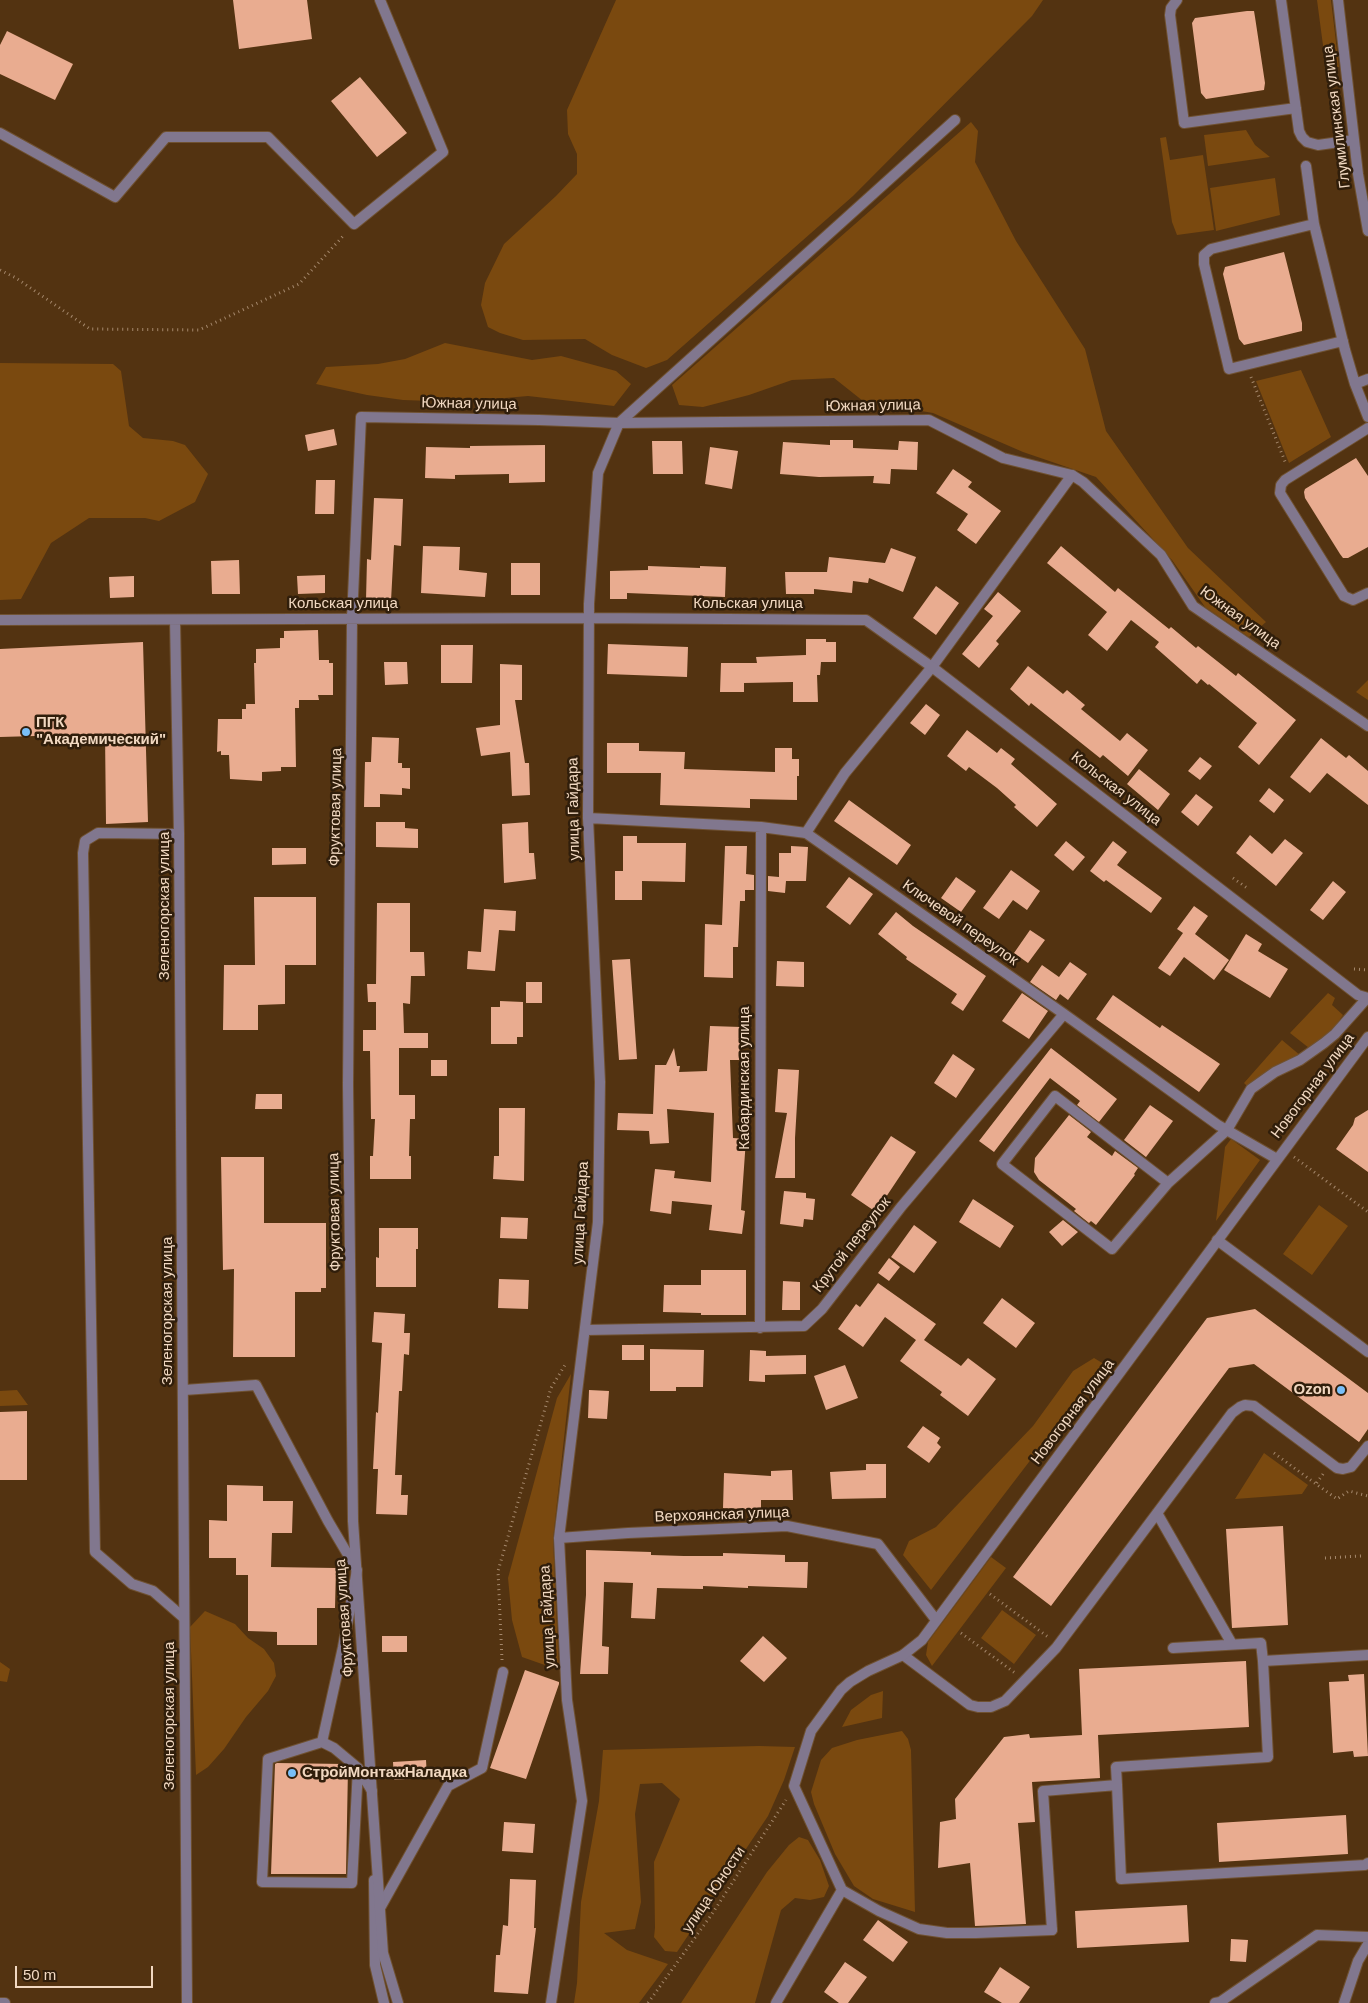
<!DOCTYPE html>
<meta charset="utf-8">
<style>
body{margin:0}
#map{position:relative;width:1368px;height:2003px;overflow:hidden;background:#533311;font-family:Arial,sans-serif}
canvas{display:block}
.scale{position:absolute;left:15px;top:1966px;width:138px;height:22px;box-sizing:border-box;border:2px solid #f1d8c1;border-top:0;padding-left:6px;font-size:15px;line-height:18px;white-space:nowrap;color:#f1d8c1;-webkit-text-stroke:4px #301e0b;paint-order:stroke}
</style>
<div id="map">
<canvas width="1368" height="2003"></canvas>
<div class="scale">50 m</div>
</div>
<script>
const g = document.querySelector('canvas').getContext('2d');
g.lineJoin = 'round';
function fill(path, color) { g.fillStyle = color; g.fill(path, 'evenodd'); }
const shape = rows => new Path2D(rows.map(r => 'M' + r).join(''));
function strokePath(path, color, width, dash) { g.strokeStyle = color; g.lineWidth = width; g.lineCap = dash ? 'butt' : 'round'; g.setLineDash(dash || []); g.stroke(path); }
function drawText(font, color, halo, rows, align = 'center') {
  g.font = font + ' Arial,sans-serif'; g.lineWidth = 5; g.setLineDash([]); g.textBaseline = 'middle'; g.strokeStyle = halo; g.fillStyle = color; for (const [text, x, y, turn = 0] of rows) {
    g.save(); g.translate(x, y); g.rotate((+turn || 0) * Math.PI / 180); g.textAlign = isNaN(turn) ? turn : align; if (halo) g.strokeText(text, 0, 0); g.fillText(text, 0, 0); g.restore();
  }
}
fill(shape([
 [616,0,1043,0,1032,16,853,196,667,360,646,368,612,355,585,339,523,340,500,333,488,327,481,305,485,283,504,244,556,196,577,174,577,154,568,134,567,110],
 [1317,0,1331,0,1339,67,1326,68],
 [971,122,978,131,975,162,1016,241,1085,349,1106,431,1188,548,1266,622,1249,637,1205,607,1172,560,1096,477,1023,452,933,413,863,401,834,378,792,380,749,395,703,407,679,405,672,385],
 [1246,130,1255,145,1270,157,1208,166,1204,135],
 [1166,137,1170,160,1203,155,1214,230,1177,235,1172,222,1160,138],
 [1275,178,1280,215,1216,231,1210,188],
 [445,343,532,360,561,356,616,371,631,384,614,406,528,396,460,402,403,400,367,395,316,384,326,367,378,364,405,359],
 [0,363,113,364,121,371,129,426,143,438,173,441,185,445,208,474,195,502,159,521,145,518,89,518,51,543,21,599,0,600],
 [1301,370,1331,437,1289,463,1256,381],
 [1368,680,1368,700,1356,692],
 [1328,993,1335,998,1332,1005,1343,1015,1335,1027,1309,1048,1290,1033],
 [1282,1040,1301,1056,1248,1087,1244,1083],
 [1231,1139,1260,1160,1216,1221,1224,1156,1225,1147],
 [1319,1205,1348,1226,1312,1275,1283,1254],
 [1094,1358,1104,1364,931,1590,903,1555,909,1541,936,1527,1033,1426,1073,1371],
 [571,1374,553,1539,559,1670,522,1657,512,1620,508,1578,557,1398],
 [17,1390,28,1405,0,1406,0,1391],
 [1264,1453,1308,1485,1302,1494,1235,1499],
 [991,1557,1006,1568,932,1666,926,1655,928,1642],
 [1002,1610,1036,1635,1014,1664,981,1638],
 [205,1611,235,1624,248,1638,264,1649,274,1663,276,1676,268,1691,246,1717,224,1749,208,1767,196,1775,190,1627],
 [0,1662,10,1669,7,1682,0,1681],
 [883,1691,882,1718,842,1727,851,1710,871,1695],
 [902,1731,908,1739,911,1750,915,1912,873,1899,854,1886,835,1854,814,1804,811,1792,821,1760,832,1748,857,1740],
 [759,1746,795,1747,784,1780,768,1816,677,1952,665,1951,654,1937,655,1928,654,1862,680,1799,662,1783,640,1784,635,1814,641,1902,635,1929,604,1933,627,1950,668,1964,639,2003,574,2003,577,1983,581,1902,599,1801,603,1750],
 [799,1837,808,1840,820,1860,829,1886,824,1897,810,1900,795,1898,781,1910,755,2003,681,2003,767,1872,789,1845]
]), '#7a490f');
fill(shape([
 [233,0,307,0,312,39,239,49],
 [1247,11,1254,11,1255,17,1265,83,1264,90,1206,99,1201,93,1192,23,1195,18],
 [7,31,73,64,55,100,0,74,0,45],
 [360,77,407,133,377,157,331,101],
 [1284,252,1302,323,1302,331,1244,345,1239,339,1223,274,1225,267],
 [334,429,337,445,308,451,305,435],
 [830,440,853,440,853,448,898,450,899,441,918,442,917,470,891,469,890,484,873,483,874,476,819,477,780,474,783,442,830,445],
 [652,441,682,441,683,474,653,474],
 [545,445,545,482,509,483,509,474,455,475,455,479,425,478,426,447,470,448,470,446],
 [710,447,738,451,732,489,705,484],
 [1356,458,1368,476,1368,547,1348,558,1343,558,1340,554,1305,498,1304,492,1305,489],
 [953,469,972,482,968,487,1001,511,976,544,957,530,968,514,936,493],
 [316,480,335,480,334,514,315,514],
 [374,498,403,499,401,546,394,545,391,601,366,600,367,559,371,560],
 [423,546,460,547,459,570,487,573,485,597,421,593],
 [1061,546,1115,592,1118,588,1169,629,1171,627,1196,648,1198,646,1236,676,1238,673,1296,720,1259,765,1238,747,1257,723,1209,684,1208,685,1201,679,1197,684,1155,647,1159,642,1131,620,1107,651,1088,635,1107,612,1047,563],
 [891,548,916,557,903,592,869,578,868,583,853,581,852,593,814,589,814,594,786,594,785,572,827,572,829,557,885,563],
 [239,560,240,594,212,594,211,561],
 [511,563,540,563,540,595,511,595],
 [648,566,700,568,700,566,726,567,725,597,627,593,627,599,610,599,610,571,648,570],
 [325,575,325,593,298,594,297,576],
 [134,576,134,597,110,598,109,577],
 [936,586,959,603,936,635,913,618],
 [998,592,1021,611,996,641,999,644,979,668,962,654,993,616,984,609],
 [318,630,319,660,329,660,329,663,333,663,333,695,318,695,319,700,299,700,299,708,295,708,296,767,281,767,281,771,262,772,262,781,230,779,229,755,221,755,221,751,217,752,218,719,242,719,242,709,246,709,246,704,255,704,254,663,256,663,256,649,280,648,280,638,284,638,284,631],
 [806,639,826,639,826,642,836,642,836,662,821,662,820,675,817,675,818,702,793,702,793,682,744,683,744,692,720,692,721,663,757,663,756,657,806,655],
 [143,642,148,822,106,824,105,734,0,737,0,649],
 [608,644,688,647,687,677,607,674],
 [441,645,473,645,472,683,441,683],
 [384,662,407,662,408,684,385,685],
 [500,664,522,665,522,700,515,700,525,763,529,763,530,795,512,796,510,752,481,756,476,728,500,725],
 [1028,666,1063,694,1067,690,1085,705,1081,709,1120,741,1127,733,1148,750,1128,776,1103,755,1100,758,1031,703,1029,706,1010,689],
 [926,704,940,715,925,735,910,723],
 [967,730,997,753,1001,748,1015,759,1011,764,1057,804,1037,827,1014,807,1016,805,997,788,969,767,966,771,947,756],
 [372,737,399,738,398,763,402,763,402,768,410,768,410,789,402,788,402,795,380,794,380,807,364,807,365,762,371,762],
 [1321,738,1346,758,1349,755,1368,771,1368,805,1327,773,1310,793,1290,777],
 [607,743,639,743,639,751,685,752,684,769,775,772,775,748,792,748,792,759,799,759,799,776,797,776,797,800,750,799,750,808,660,805,661,773,607,773],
 [1200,757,1212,766,1200,780,1188,771],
 [1139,769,1170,794,1158,810,1127,784],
 [1269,788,1284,800,1274,813,1259,801],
 [1196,794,1213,807,1198,826,1181,812],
 [849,800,911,845,897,865,834,821],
 [376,822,405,822,405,828,418,829,418,848,376,847],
 [528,822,529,853,534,853,536,879,504,883,502,824],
 [1250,835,1272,854,1285,839,1303,853,1276,886,1236,853],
 [623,836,637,836,637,843,686,843,685,882,642,881,642,900,615,900,615,871,623,871],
 [1066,841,1085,857,1073,871,1054,855],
 [1113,841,1127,852,1117,865,1162,898,1151,913,1106,880,1104,882,1090,871],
 [725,846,747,846,746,874,754,875,754,890,745,890,745,901,740,901,738,947,733,947,733,978,704,977,705,924,722,925],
 [791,846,808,847,806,881,786,881,785,893,768,891,768,876,779,877,779,853,791,853],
 [272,848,306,848,306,864,272,865],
 [1011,870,1040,891,1027,910,1013,900,999,919,983,908],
 [849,877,873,894,850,925,826,907],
 [956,877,976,891,961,912,941,898],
 [1333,881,1346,892,1323,920,1310,910],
 [254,897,316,897,316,965,285,965,285,1004,258,1005,258,1030,223,1030,224,965,255,965],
 [377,903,410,903,410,952,424,952,425,976,411,976,410,1004,403,1003,404,1033,428,1033,428,1048,399,1048,399,1095,415,1095,415,1119,410,1119,409,1156,411,1156,411,1179,370,1179,370,1156,373,1156,375,1119,371,1119,370,1051,363,1051,363,1030,376,1030,376,1002,368,1002,367,984,376,984],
 [1194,906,1208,916,1195,934,1229,960,1214,980,1184,957,1170,976,1158,968,1183,933,1177,929],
 [484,909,516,911,515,931,499,930,495,971,467,969,468,951,481,952],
 [896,912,913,926,986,976,963,1011,951,1003,957,994,906,959,907,957,878,934],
 [1030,930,1045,940,1028,963,1014,953],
 [1246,934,1262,944,1258,951,1288,969,1270,998,1224,970],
 [630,959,637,1059,619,1060,612,960],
 [777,961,804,962,804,987,776,986],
 [1070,962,1087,974,1068,1000,1060,994,1056,1000,1030,982,1042,965,1059,977],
 [526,982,542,982,542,1003,526,1003],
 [1022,993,1048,1011,1029,1039,1002,1021],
 [1113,995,1160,1028,1162,1025,1220,1064,1199,1092,1096,1019],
 [500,1001,523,1002,523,1037,517,1037,517,1044,491,1044,491,1007,500,1007],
 [710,1026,741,1027,739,1060,730,1060,733,1138,746,1139,741,1210,745,1211,742,1234,709,1230,712,1205,672,1201,671,1214,650,1211,655,1169,675,1171,674,1178,711,1182,714,1113,667,1109,669,1143,650,1144,649,1131,617,1130,618,1113,653,1114,655,1065,666,1065,674,1048,677,1066,680,1066,679,1072,707,1071],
 [1051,1048,1117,1099,1099,1122,1077,1105,1080,1101,1050,1078,994,1152,979,1141],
 [953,1054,975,1069,956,1098,934,1083],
 [431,1060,447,1060,447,1076,431,1076],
 [778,1069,799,1070,795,1138,795,1178,775,1178,787,1113,775,1112],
 [256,1094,282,1094,282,1109,255,1109],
 [1150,1105,1173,1121,1146,1157,1124,1140],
 [499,1108,525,1108,524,1181,493,1179,494,1156,499,1156],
 [1368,1110,1368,1172,1336,1149,1353,1125,1355,1118],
 [1069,1115,1091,1132,1087,1137,1112,1156,1115,1151,1138,1168,1134,1174,1135,1175,1096,1225,1091,1221,1089,1223,1074,1211,1076,1209,1039,1180,1034,1172,1035,1158],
 [891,1136,916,1152,876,1212,851,1195],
 [221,1157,264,1157,264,1223,326,1223,326,1288,321,1288,321,1292,295,1292,295,1357,233,1357,234,1269,223,1270],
 [784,1191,806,1193,806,1198,815,1199,813,1220,804,1219,803,1227,780,1224],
 [973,1199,1014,1226,1000,1248,959,1222],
 [501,1217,528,1218,527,1239,500,1238],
 [1063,1220,1078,1232,1062,1246,1049,1232],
 [914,1225,937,1242,914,1273,891,1257],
 [379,1228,418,1228,418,1249,416,1249,416,1287,376,1287,376,1257,379,1258],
 [889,1258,900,1267,889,1281,878,1273],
 [701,1270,746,1270,746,1315,701,1315,701,1313,663,1312,664,1285,701,1285],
 [499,1279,529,1280,528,1309,498,1308],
 [783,1281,800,1282,800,1310,782,1310],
 [878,1283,936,1324,924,1340,961,1366,968,1358,996,1379,968,1416,940,1395,942,1392,900,1361,916,1340,885,1317,863,1347,838,1329,856,1304,860,1307],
 [1002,1298,1035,1323,1016,1348,983,1323],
 [1255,1309,1368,1393,1368,1429,1359,1442,1254,1364,1229,1368,1051,1606,1013,1577,1207,1318],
 [374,1312,405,1314,404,1333,410,1333,409,1355,404,1354,402,1391,399,1391,395,1475,402,1475,401,1495,408,1495,407,1515,376,1514,378,1469,373,1469,376,1412,378,1413,382,1343,372,1342],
 [622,1345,644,1345,644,1360,622,1360],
 [650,1349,704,1350,703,1387,676,1387,676,1391,650,1391],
 [750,1350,766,1351,766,1356,806,1355,806,1374,765,1375,765,1382,749,1381],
 [845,1365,858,1398,826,1410,814,1376],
 [589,1390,609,1391,607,1419,588,1418],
 [27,1411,27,1480,0,1480,0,1412],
 [923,1426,940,1438,937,1443,941,1447,929,1463,907,1447],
 [866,1464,886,1464,886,1498,832,1499,830,1472,866,1470],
 [792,1470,793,1500,761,1500,761,1510,723,1508,724,1473,771,1476,771,1471],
 [227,1485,263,1486,263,1501,293,1501,292,1533,272,1533,271,1567,336,1568,335,1608,317,1608,317,1645,277,1645,277,1632,248,1631,248,1575,236,1575,236,1558,209,1558,209,1520,227,1521],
 [1283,1526,1288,1625,1232,1628,1226,1529],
 [586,1550,651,1552,651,1555,684,1556,723,1556,723,1553,785,1555,785,1562,808,1562,807,1588,748,1586,748,1588,703,1586,703,1589,657,1588,655,1619,631,1618,633,1583,604,1582,602,1646,609,1647,608,1674,580,1674,586,1595],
 [382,1636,407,1636,407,1652,382,1652],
 [763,1636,787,1658,764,1682,740,1661],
 [1246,1661,1249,1727,1098,1735,1100,1778,1032,1782,1035,1822,1018,1823,1026,1924,975,1926,970,1863,938,1868,940,1822,956,1819,955,1799,1004,1737,1029,1734,1030,1738,1082,1735,1079,1669],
 [525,1670,559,1682,559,1684,526,1779,490,1768],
 [1364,1674,1368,1756,1354,1757,1353,1751,1333,1753,1329,1682,1349,1681,1348,1675],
 [426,1760,427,1778,394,1780,393,1762],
 [277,1763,343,1764,348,1768,346,1874,271,1874,275,1764],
 [1346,1815,1348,1854,1219,1862,1217,1823],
 [504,1822,535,1824,533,1853,502,1851],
 [510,1879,536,1880,534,1928,536,1928,528,1994,494,1992,496,1955,500,1955,503,1925,508,1926],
 [1187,1905,1189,1942,1077,1948,1075,1911],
 [878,1920,908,1942,893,1962,863,1940],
 [1231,1939,1248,1940,1246,1962,1230,1961],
 [845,1962,867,1977,848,2003,839,2003,824,1992],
 [1000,1967,1030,1987,1019,2003,1002,2003,984,1992]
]), '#e9ac90');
const service = shape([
 [1177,0,1171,8,1170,15,1184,123,1296,108],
 [1281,0,1299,131,1302,137,1307,142,1318,145,1354,140],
 [1338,0,1358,174,1368,231],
 [0,133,115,197,166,137,268,137,354,224,443,152,380,0],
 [1306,166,1314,224,1345,350,1355,384,1368,417],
 [1314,224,1211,249,1204,255,1204,264,1229,369,1343,341],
 [1355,384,1368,379],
 [619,423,955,120],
 [1368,428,1285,480,1281,485,1280,493,1344,596,1353,600,1368,593],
 [806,833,845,773,932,667,1072,475],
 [179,834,98,833,85,841,83,853,95,1552,132,1584,153,1591,184,1618],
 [1168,1183,1055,1096,1002,1164,1112,1249,1168,1183,1227,1130,1251,1089,1275,1072,1300,1060,1324,1043,1335,1034,1367,998],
 [1217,1240,1368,1352],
 [184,1390,256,1385,328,1521,357,1570,343,1647,322,1742],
 [1157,1513,1232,1644],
 [1173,1648,1261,1643,1263,1661,1368,1655],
 [903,1655,970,1705,978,1707,991,1707,1005,1701,1056,1648,1232,1413,1240,1407,1245,1405,1254,1406,1337,1468,1343,1469,1351,1467,1368,1446],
 [358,1768,352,1883,262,1882,268,1759,322,1742,334,1748,358,1768,372,1791],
 [1117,1785,1121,1879,1365,1865,1368,1863],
 [374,1880,375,1965,384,2003],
 [380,1908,448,1786,482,1768,503,1672],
 [1052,1930,1043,1791,1117,1785,1116,1767,1268,1757,1263,1661],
 [0,2003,5,2003]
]);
const minor = shape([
 [0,620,589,618,866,620,932,667,1358,995,1368,998],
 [175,620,179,834,187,2003],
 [588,818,761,827,806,833,1064,1014,1218,1125,1277,1159],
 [760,1328,761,827],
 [586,1330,804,1326,822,1309,901,1207,1064,1014],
 [559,1538,628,1533,787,1526,878,1544,936,1620],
 [842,1890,879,1911,919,1929,947,1933,976,1933,1052,1930],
 [398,2003,383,1953,353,1521,348,1085,352,619,361,417,539,420,619,423,929,420,1003,458,1072,475,1083,482,1161,555,1193,606,1368,726],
 [551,2003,582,1801,567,1700,559,1538,598,1222,600,1082,588,818,589,604,598,473,619,423],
 [776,2003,842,1890,794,1786,811,1731,841,1690,850,1682,868,1671,903,1655,922,1640,1368,1037],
 [1215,2003,1220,2002,1317,1935,1368,1937],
 [1344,2003,1358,1961,1368,1944]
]);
strokePath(service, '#6f5131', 12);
strokePath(minor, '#6f5131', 12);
strokePath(shape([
 [0,270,16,278,90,329,199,330,299,284,345,234],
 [1251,377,1286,464],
 [1233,878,1247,888],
 [1354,969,1368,970],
 [1294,1157,1368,1212],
 [1274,1453,1316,1484],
 [1323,1474,1316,1484,1337,1499,1349,1491,1368,1496],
 [1325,1558,1361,1556],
 [990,1594,1048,1637],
 [961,1633,1015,1673],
 [502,1660,498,1571,551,1388,565,1365],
 [648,2003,712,1914,786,1800]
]), '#a5886c', 3, [1, 4]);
strokePath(service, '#81778e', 10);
strokePath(minor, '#81778e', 10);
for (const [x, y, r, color] of [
 [26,732,5,"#79bff8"],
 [1341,1390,5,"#79bff8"],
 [292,1773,5,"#79bff8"]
]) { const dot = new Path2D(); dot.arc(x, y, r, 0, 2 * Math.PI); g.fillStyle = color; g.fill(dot); strokePath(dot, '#301e0b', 2); }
drawText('15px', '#f1d8c1', '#301e0b', [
 ["Глумилинская улица",1337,117,-97],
 ["Южная улица",469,404,1],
 ["Южная улица",873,406,-1],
 ["Кольская улица",343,604],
 ["Кольская улица",748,604],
 ["Южная улица",1240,618,36],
 ["Кольская улица",1116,789,38],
 ["Фруктовая улица",336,807,-89],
 ["улица Гайдара",574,809,-91],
 ["Зеленогорская улица",165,906,-90],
 ["Ключевой переулок",960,923,35],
 ["Кабардинская улица",745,1078,-90],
 ["Новогорная улица",1313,1086,-53],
 ["Фруктовая улица",335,1212,-91],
 ["улица Гайдара",581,1213,-87],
 ["Крутой переулок",852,1245,-52],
 ["Зеленогорская улица",168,1311,-90],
 ["Новогорная улица",1073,1412,-53],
 ["Верхоянская улица",722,1515,-2],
 ["улица Гайдара",548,1617,-93],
 ["Фруктовая улица",345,1618,-94],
 ["Зеленогорская улица",170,1716,-90],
 ["улица Юности",714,1890,-56]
]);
drawText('bold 15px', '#f1d8c1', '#301e0b', [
 ["ПГК",36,723],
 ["\"Академический\"",36,740],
 ["Ozon",1331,1390,"right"],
 ["СтройМонтажНаладка",302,1773]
], 'left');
</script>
